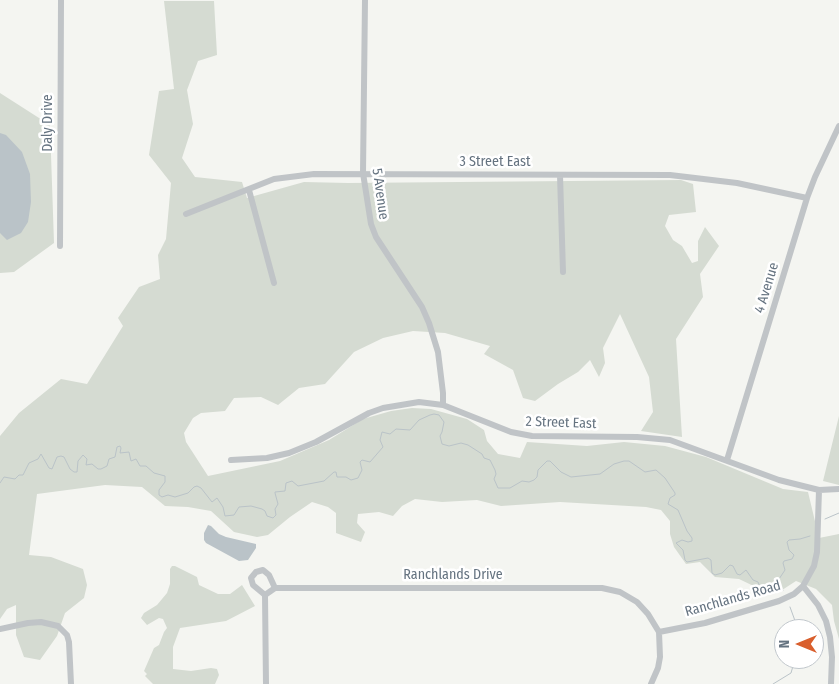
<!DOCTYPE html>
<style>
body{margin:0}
#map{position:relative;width:839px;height:684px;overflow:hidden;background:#f4f5f1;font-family:"Fira Sans Condensed",sans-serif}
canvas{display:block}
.north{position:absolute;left:774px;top:619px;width:50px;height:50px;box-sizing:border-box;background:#fff;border:1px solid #c1c7cc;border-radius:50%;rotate:270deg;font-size:14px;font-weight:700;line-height:20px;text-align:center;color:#657380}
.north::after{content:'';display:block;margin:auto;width:18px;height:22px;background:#d95f2d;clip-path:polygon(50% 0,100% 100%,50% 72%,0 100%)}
</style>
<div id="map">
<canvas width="839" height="684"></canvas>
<div class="north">N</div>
</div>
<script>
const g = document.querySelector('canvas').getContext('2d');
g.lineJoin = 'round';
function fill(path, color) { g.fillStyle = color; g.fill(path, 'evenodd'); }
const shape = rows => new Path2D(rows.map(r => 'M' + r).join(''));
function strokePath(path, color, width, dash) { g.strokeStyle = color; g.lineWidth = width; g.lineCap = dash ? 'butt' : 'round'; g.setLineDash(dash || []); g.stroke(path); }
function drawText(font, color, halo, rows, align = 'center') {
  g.font = font + ' "Fira Sans Condensed",sans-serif'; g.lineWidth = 5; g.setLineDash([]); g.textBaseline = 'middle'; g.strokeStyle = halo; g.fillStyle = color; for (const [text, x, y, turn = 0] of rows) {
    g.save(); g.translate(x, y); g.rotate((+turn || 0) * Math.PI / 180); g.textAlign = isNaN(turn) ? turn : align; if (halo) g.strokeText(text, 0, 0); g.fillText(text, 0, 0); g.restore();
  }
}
fill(shape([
 [164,1,214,1,217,55,198,61,187,90,193,124,182,158,195,177,242,182,247,198,304,182,348,183,681,180,693,184,696,212,669,215,665,226,673,240,682,246,692,263,698,261,698,241,705,227,719,246,700,274,703,297,676,339,682,437,641,431,653,412,649,377,620,314,603,348,605,363,599,377,590,360,578,372,558,384,535,401,523,398,513,370,484,354,490,346,445,333,413,331,383,338,354,352,325,384,299,388,278,405,261,397,234,398,225,411,201,413,193,418,184,433,186,442,208,476,280,461,329,440,363,419,391,411,412,408,431,409,467,419,484,430,487,441,498,454,520,458,527,442,587,446,624,442,665,446,706,457,783,489,808,492,819,538,839,534,839,639,834,621,832,605,816,589,796,581,779,592,762,590,739,579,715,577,700,562,686,564,674,547,670,534,670,521,661,510,646,507,560,502,501,506,477,500,442,502,415,499,402,506,393,516,379,512,358,514,357,523,365,532,361,542,336,533,336,513,328,507,312,502,290,517,268,535,257,537,234,532,211,511,188,507,165,506,142,487,105,485,37,494,29,555,51,557,83,569,87,585,84,598,65,613,57,636,40,660,24,657,16,635,16,605,7,609,0,619,0,436,19,413,61,379,87,384,123,326,118,318,139,287,160,279,158,255,166,239,171,183,149,155,159,91,174,89],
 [0,93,50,125,54,243,14,272,0,273],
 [839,416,839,485,823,481],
 [172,566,175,566,197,577,199,585,218,594,230,594,242,585,255,606,226,621,180,628,173,647,173,669,191,671,211,668,217,669,219,675,215,684,153,684,145,676,147,674,144,671,154,648,159,645,164,632,167,628,163,619,159,618,147,625,141,618,144,613,157,605,167,593,170,584,170,569]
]), '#d5dbd2');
fill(shape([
 [0,133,6,135,22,152,30,174,31,202,28,222,21,233,7,240,0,233],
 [208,525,211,526,219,534,226,537,256,544,256,548,248,560,239,561,206,543,204,540,204,533]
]), '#bac3c8');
strokePath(shape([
 [0,483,4,477,15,479,19,475,23,475,29,463,38,459,41,454,49,468,52,469,57,457,61,456,64,457,70,469,74,472,77,472,78,461,83,455,87,459,86,465,92,464,98,469,101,469,107,466,109,459,115,457,117,447,120,446,121,448,120,453,129,452,131,461,136,459,140,466,146,466,154,473,165,476,165,482,159,490,159,495,162,497,168,495,175,497,188,493,194,487,197,486,201,488,212,502,217,498,223,507,225,516,234,515,239,507,251,506,262,509,265,511,267,516,273,518,276,515,275,509,278,504,275,493,275,492,285,491,286,483,292,481,298,486,324,481,334,472,336,472,337,477,346,477,351,480,358,478,362,470,360,462,362,460,370,462,383,447,380,440,382,432,390,434,396,429,410,430,419,420,430,415,434,414,439,415,444,422,442,432,440,436,442,444,449,446,461,443,468,445,482,454,484,458,490,460,495,470,496,474,494,479,498,488,510,488,522,481,529,482,534,480,537,477,538,470,547,461,550,461,561,472,571,477,600,474,614,464,624,461,629,461,645,472,656,470,665,478,675,493,675,495,670,498,668,504,678,510,687,531,692,538,692,541,688,542,682,540,676,543,683,550,685,560,687,562,708,558,711,560,712,573,715,575,722,573,730,565,733,566,737,574,740,575,746,570,753,580,758,582,760,587,765,588,777,585],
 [825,519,839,513],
 [777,585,779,579,785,570,783,563,784,561,792,559,794,555,789,550,787,542,789,540,800,539,810,536],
 [778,586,783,590],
 [790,607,798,629],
 [773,684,791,673,795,659]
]), '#bac3c8', 1);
strokePath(shape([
 [365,0,363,173,371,224,376,237,422,307,429,323,438,352,443,393,443,405],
 [560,175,563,272],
 [249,190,274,283],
 [186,214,274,179,314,174,670,175,737,183,807,198],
 [60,246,61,0],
 [231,460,267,458,289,453,316,442,369,413,383,408,419,402,443,405,511,432,532,436,637,437,670,440,779,480,819,490,839,489],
 [727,460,807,198,815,177,839,126],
 [803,586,818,605,826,621,830,637,832,657,831,684],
 [265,595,275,588,602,588,620,592,637,602,648,614,659,632,660,657,658,668,651,684],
 [265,595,266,684],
 [265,595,253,585,251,578,256,572,263,570,269,575,275,588],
 [0,629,28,623,41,622,58,626,67,635,69,642,71,684],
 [659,632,705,623,779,601,794,594,803,586,814,566,817,552,819,490]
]), '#c0c4c7', 6);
drawText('14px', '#657380', '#fff', [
 ["Daly Drive",48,123,-90],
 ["3 Street East",495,162],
 ["5 Avenue",380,194,82],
 ["4 Avenue",767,288,-73],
 ["2 Street East",561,423,2],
 ["Ranchlands Drive",453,575],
 ["Ranchlands Road",733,599,-16]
]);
</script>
